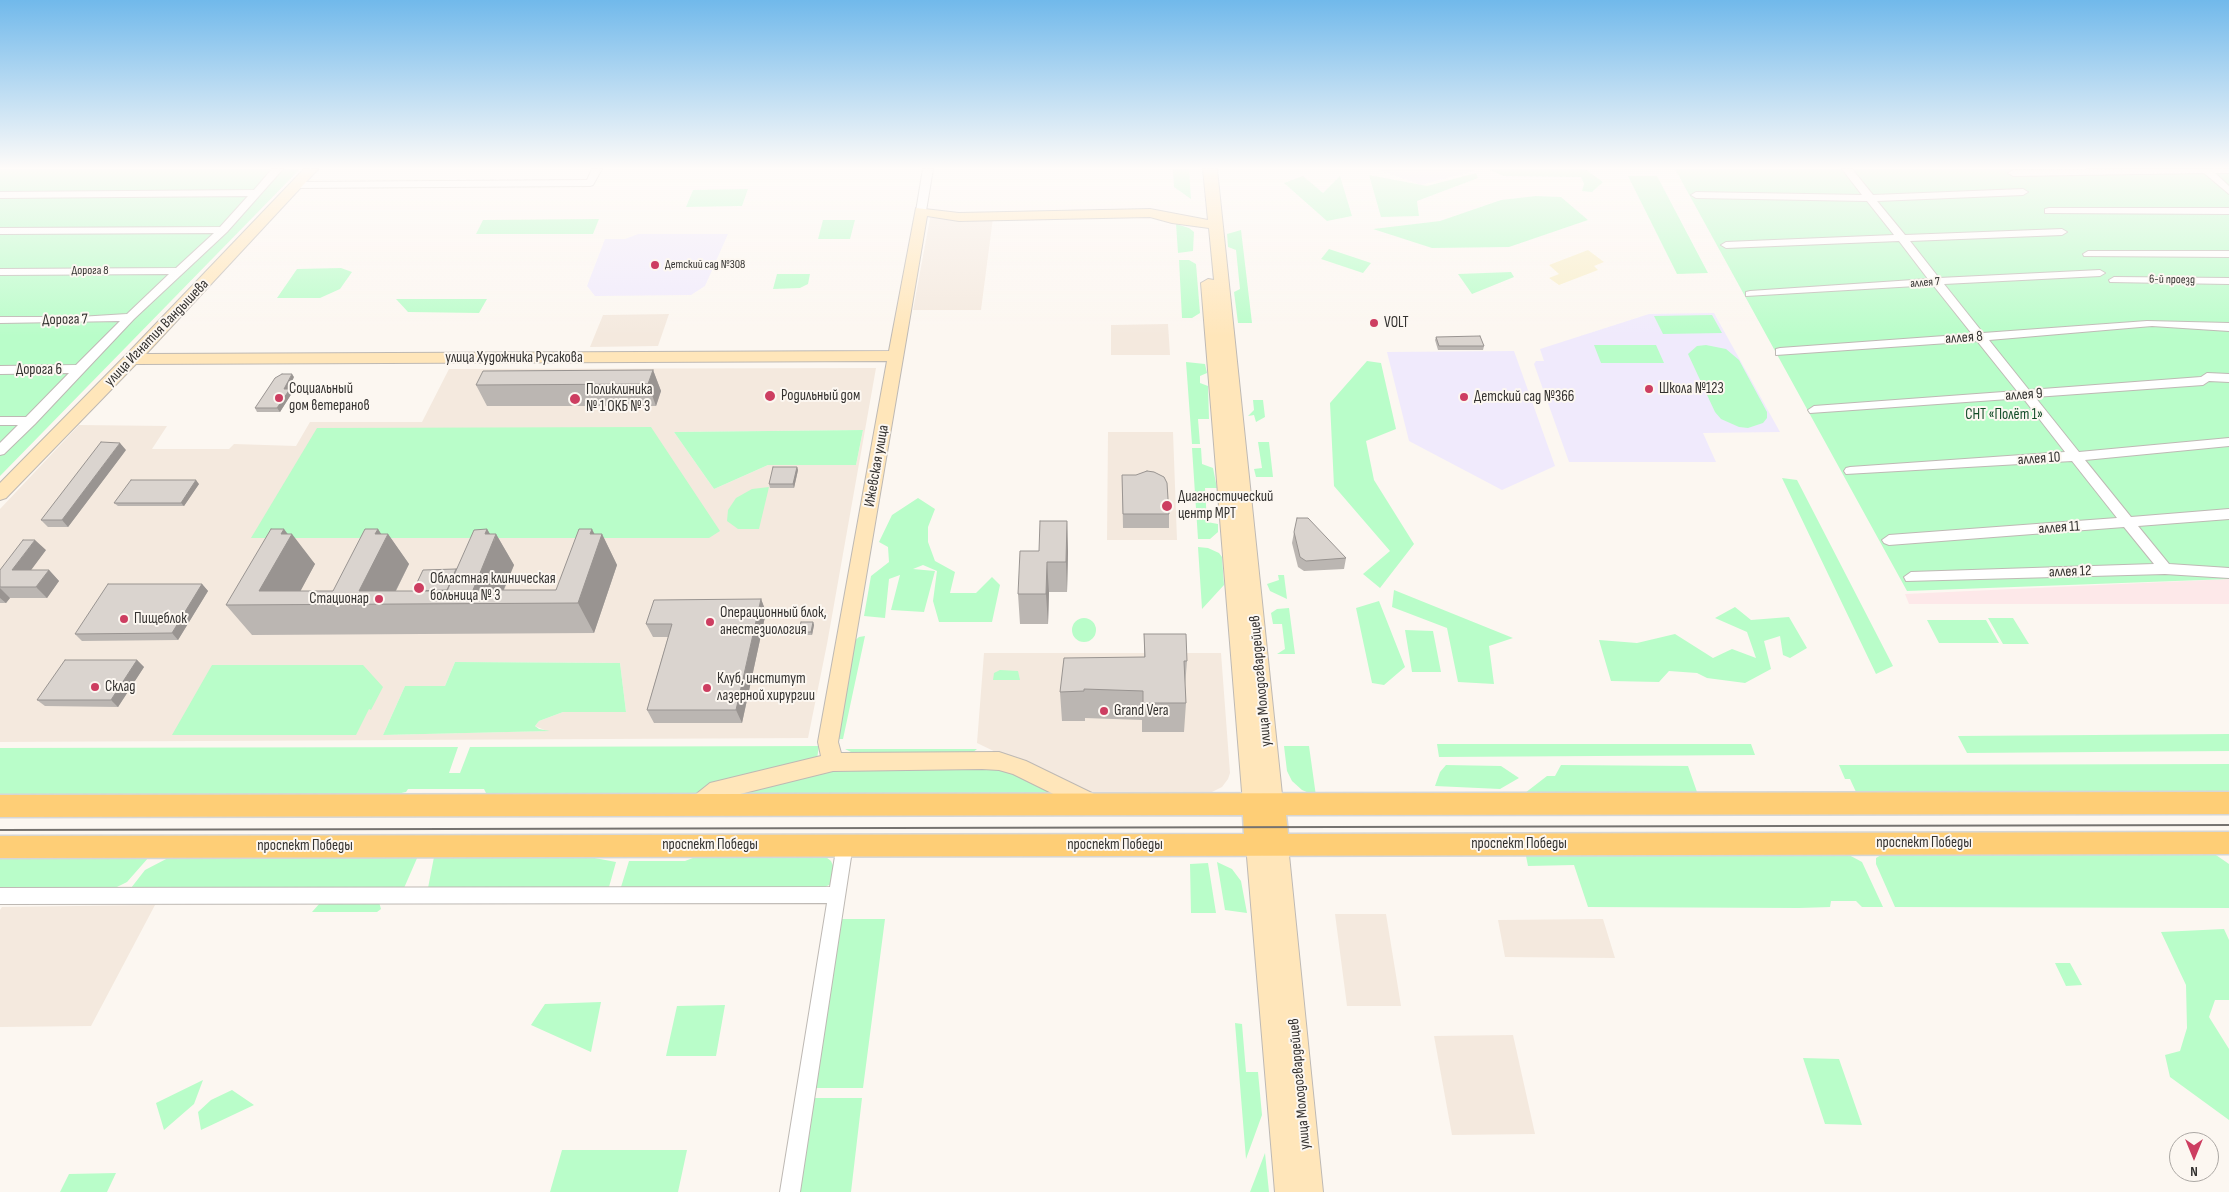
<!DOCTYPE html>
<meta charset="utf-8">
<style>
body{margin:0}
#map{position:relative;width:2229px;height:1192px;overflow:hidden;background:#fcf7f1;font-family:"Sofia Sans Condensed",sans-serif}
canvas{display:block}
.north{position:absolute;left:2169px;top:1132px;width:50px;height:50px;box-sizing:border-box;background:#fcf7f1;border:1px solid #aca8a4;border-radius:50%;rotate:180deg;font-size:14px;font-weight:700;line-height:20px;text-align:center;color:#343230}
.north::after{content:'';display:block;margin:auto;width:18px;height:22px;background:#cd3e61;clip-path:polygon(50% 0,100% 100%,50% 72%,0 100%)}
</style>
<div id="map">
<canvas width="2229" height="1192"></canvas>
<div class="north">N</div>
</div>
<script>
const g = document.querySelector('canvas').getContext('2d');
g.lineJoin = 'round';
function fill(path, color) { g.fillStyle = color; g.fill(path, 'evenodd'); }
const shape = rows => new Path2D(rows.map(r => 'M' + r).join(''));
function strokePath(path, color, width, dash) { g.strokeStyle = color; g.lineWidth = width; g.lineCap = dash ? 'butt' : 'round'; g.setLineDash(dash || []); g.stroke(path); }
function drawText(font, color, halo, rows, align = 'center') {
  g.font = font + ' "Sofia Sans Condensed",sans-serif'; g.lineWidth = 4; g.setLineDash([]); g.textBaseline = 'middle'; g.strokeStyle = halo; g.fillStyle = color; for (const [text, x, y, turn = 0] of rows) {
    g.save(); g.translate(x, y); g.rotate((+turn || 0) * Math.PI / 180); g.textAlign = isNaN(turn) ? turn : align; if (halo) g.strokeText(text, 0, 0); g.fillText(text, 0, 0); g.restore();
  }
}
fill(shape([
 [930,218,993,218,981,310,913,310],
 [669,314,658,346,590,347,603,315],
 [1168,324,1170,355,1111,355,1111,325],
 [876,368,827,644,808,738,0,742,0,509,79,425,167,426,152,449,229,449,234,444,296,446,310,422,422,422,449,369],
 [863,430,856,465,768,465,714,489,674,432],
 [455,662,620,663,626,712,563,712,539,721,535,726,547,731,383,735,405,686,445,686],
 [1108,432,1173,432,1177,540,1107,540],
 [984,653,1221,653,1230,773,1228,779,1222,787,1212,792,1087,796,977,743],
 [155,905,91,1026,0,1027,0,910,2,907],
 [1335,914,1386,914,1401,1006,1347,1006],
 [1603,919,1615,958,1505,957,1498,920],
 [1513,1035,1535,1134,1452,1135,1434,1036]
]), '#f4e9de');
fill(shape([
 [2229,579,2229,604,1909,604,1905,594]
]), '#fde8e9');
fill(shape([
 [1376,169,1473,169,1474,171,1421,185],
 [638,234,728,234,705,286,691,295,595,296,587,286,605,239,625,239],
 [1714,313,1780,432,1703,433,1716,462,1569,462,1534,364,1536,361,1544,361,1540,349,1649,314],
 [1514,351,1555,466,1502,490,1409,441,1387,352]
]), '#f0eafc');
fill(shape([
 [0,169,300,169,0,476],
 [1173,169,1189,169,1191,199,1174,187],
 [1488,169,1585,169,1603,182,1592,192,1582,191,1584,184,1581,177,1504,176],
 [1675,169,2229,169,2229,579,1907,591],
 [1476,173,1478,178,1417,201,1419,216,1381,217,1369,175,1427,186],
 [1303,176,1323,193,1340,176,1352,216,1327,221,1284,183],
 [1628,176,1657,176,1708,273,1677,274],
 [748,189,742,206,686,207,693,190],
 [1536,196,1561,197,1588,220,1509,247,1432,248,1373,229,1440,221,1501,200],
 [599,219,593,234,476,234,483,220],
 [823,220,855,220,850,239,818,239],
 [1176,224,1189,228,1194,232,1193,251,1178,253],
 [1241,230,1252,323,1238,323,1234,292,1240,289,1236,250,1228,247,1227,234],
 [1329,249,1371,263,1363,273,1321,259],
 [1179,260,1189,260,1196,264,1200,313,1192,318,1182,318],
 [341,268,352,272,340,289,320,298,277,298,297,269],
 [1511,272,1514,277,1472,294,1458,274],
 [777,274,810,274,808,284,800,288,773,289],
 [396,299,487,299,479,313,408,312],
 [1712,315,1722,333,1663,334,1654,316],
 [1594,345,1656,345,1664,363,1601,363],
 [1706,345,1726,349,1739,360,1767,412,1767,418,1763,423,1748,428,1739,427,1721,419,1715,412,1688,354,1697,346],
 [1367,361,1381,363,1396,429,1366,441,1374,480,1414,544,1380,588,1363,574,1390,551,1334,486,1330,403],
 [1186,362,1205,364,1207,373,1200,376,1200,383,1208,386,1209,419,1198,419,1200,444,1192,444],
 [1253,400,1263,400,1265,417,1256,422,1254,415,1248,416,1254,410],
 [651,427,720,531,709,538,251,538,317,428],
 [863,430,856,465,768,465,714,489,674,432],
 [1258,442,1269,442,1273,477,1256,477,1254,469,1262,468],
 [1192,448,1201,448,1202,464,1213,468,1217,488,1205,488,1207,522,1218,524,1218,532,1210,539,1198,539],
 [1782,478,1797,480,1893,666,1876,674],
 [769,487,759,529,738,529,727,521,728,510,736,498,752,489],
 [918,498,935,509,928,527,928,542,935,561,955,572,950,593,976,593,992,577,1000,585,992,622,939,622,933,601,937,571,923,565,913,569,935,571,924,612,891,610,900,575,889,579,885,618,864,616,871,576,889,562,888,547,879,542,892,515],
 [1198,547,1208,548,1219,553,1222,557,1224,585,1202,609],
 [1278,575,1284,575,1287,599,1270,591,1267,584,1279,580],
 [1394,590,1513,638,1489,646,1494,684,1458,682,1447,628,1392,607],
 [1379,601,1405,667,1384,685,1372,683,1356,608],
 [1735,607,1751,620,1789,617,1807,648,1790,658,1783,655,1780,636,1764,641,1771,669,1745,683,1707,678,1697,673,1669,671,1659,682,1611,681,1599,640,1637,643,1675,634,1713,658,1732,649,1756,658,1747,632,1715,618],
 [1289,608,1295,654,1277,654,1285,649,1282,624,1273,624,1271,613,1277,609],
 '1072 630a12 12 0 1 1 24 0a12 12 0 1 1-24 0Z',
 [1988,618,2013,618,2029,644,2003,644],
 [1927,620,1986,620,1999,643,1939,643],
 [1405,630,1433,631,1441,672,1412,672],
 [865,636,843,739,837,739,853,642,859,637],
 [455,662,620,663,626,712,563,712,539,721,535,726,539,729,550,731,383,735,405,686,445,686],
 [212,665,363,665,383,687,371,710,369,709,356,735,172,735],
 [1000,670,1018,671,1020,680,993,680,994,673],
 [2229,734,2229,751,1967,753,1958,736],
 [1437,744,1751,744,1755,755,1439,757],
 [819,746,817,759,696,795,499,796,486,793,484,789,408,789,406,792,388,796,0,797,0,748,458,747,449,773,460,773,470,747],
 [1284,746,1309,746,1316,796,1302,790,1292,781,1287,771],
 [845,749,977,749,972,753,855,754],
 [2229,764,2229,791,1856,792,1850,779,1845,779,1839,765],
 [1446,765,1501,766,1519,778,1500,789,1435,786,1440,772],
 [1561,765,1688,766,1697,792,1525,793,1547,776,1555,776],
 [840,768,1003,768,1058,795,729,795],
 [816,855,826,857,831,861,834,868,833,883,823,888,621,887,629,861,685,861,698,856],
 [1849,855,1862,862,1883,907,1862,907,1856,901,1831,901,1830,907,1799,908,1588,907,1574,865,1528,866,1526,856],
 [1881,855,2216,855,2229,864,2229,908,1895,907,1876,864,1876,858],
 [418,856,404,888,131,888,145,870,170,857],
 [584,856,616,862,609,887,428,888,434,857],
 [0,857,149,857,127,882,113,889,0,889],
 [1217,862,1232,869,1241,881,1247,913,1225,910],
 [1208,863,1216,913,1191,913,1190,864],
 [379,902,381,909,377,912,312,912,320,903],
 [839,919,885,919,863,1088,814,1088],
 [2224,929,2229,940,2229,1000,2215,1000,2209,1017,2229,1049,2229,1120,2170,1077,2165,1055,2180,1051,2187,1028,2186,985,2161,932],
 [2055,963,2070,963,2082,985,2066,986],
 [601,1002,591,1052,531,1025,545,1004],
 [725,1005,716,1056,666,1056,677,1006],
 [1235,1023,1242,1024,1246,1072,1258,1072,1262,1115,1246,1159],
 [1803,1058,1839,1059,1862,1125,1825,1124],
 [203,1080,194,1104,164,1130,156,1103],
 [232,1090,254,1105,201,1130,198,1112,211,1100],
 [812,1098,862,1098,851,1192,798,1192],
 [562,1150,687,1150,678,1192,550,1192],
 [1265,1153,1269,1192,1250,1192],
 [116,1173,107,1192,60,1192,69,1174]
]), '#b9fdc9');
fill(shape([
 [1588,250,1604,262,1594,266,1598,270,1559,285,1549,278,1559,274,1549,265]
]), '#f8eec9');
const street = shape([
 [272,169,283,169,227,232,134,319,35,424,4,454,0,455,0,443,18,425,0,425,0,417,26,417,69,373,0,374,0,366,76,365,120,321,0,323,0,317,79,317,127,314,169,274,0,275,0,269,176,268,214,233,0,234,0,228,220,227,248,196,0,198,0,192,254,190,272,169],
 [592,169,602,169,593,185,590,186,296,188,291,185,296,182,587,180,592,169],
 [923,169,933,169,926,211,921,214,916,211,923,169],
 [1842,169,1852,169,1873,195,2023,189,2028,192,2023,195,1877,201,1905,235,2062,229,2067,232,2062,235,1910,241,1939,278,2100,270,2105,273,2100,276,1944,284,1983,333,2147,321,2229,323,2229,331,2152,326,1989,340,2029,390,2201,377,2207,373,2229,374,2229,382,2209,381,2203,385,2035,397,2079,452,2229,438,2229,446,2085,460,2131,517,2229,509,2229,519,2138,526,2169,564,2229,568,2229,578,2165,574,1906,581,1904,577,1911,572,2154,564,2124,527,1889,545,1884,543,1882,540,1889,535,2117,518,2072,461,1846,474,1844,471,1846,468,1850,467,2065,452,2023,398,1810,413,1808,410,1814,406,2017,391,1977,341,1776,355,1776,349,1780,348,1972,334,1933,285,1746,296,1746,292,1750,291,1928,279,1899,241,1726,248,1721,245,1726,242,1894,235,1867,201,1696,198,1691,195,1696,192,1862,195,1842,169],
 [2229,169,2229,173,2215,173,2229,186,2229,194,2204,173,2013,176,2008,173,2013,170,2229,169],
 [2049,208,2229,208,2229,214,2045,213,2045,209,2049,208],
 [2088,251,2229,251,2229,257,2084,256,2083,254,2088,251],
 [2114,277,2229,278,2229,284,2110,282,2109,280,2114,277],
 [845,837,851,839,853,844,800,1192,780,1192,827,903,0,904,0,888,830,887,837,844,839,839,845,837]
]);
const secondary = shape([
 [304,169,318,169,146,354,889,351,916,208,959,213,1150,209,1208,220,1203,169,1217,169,1283,804,1280,811,1272,813,1264,811,1263,808,1262,811,1254,813,1246,811,1243,804,1201,283,1208,279,1214,280,1209,228,1172,223,1150,217,959,221,927,216,838,742,841,753,999,752,1026,761,1100,797,1103,804,1100,811,1092,813,1013,774,999,770,982,769,833,771,724,798,706,813,698,815,690,813,687,806,690,799,710,783,821,756,818,742,887,361,136,364,6,498,0,500,0,483,126,355,304,169],
 [1257,835,1265,838,1267,843,1269,838,1277,835,1285,838,1288,845,1323,1192,1275,1192,1246,845,1249,838,1257,835]
]);
const primary = shape([
 [2229,792,2229,814,1286,815,1288,834,2229,832,2229,854,0,858,0,836,1244,834,1243,815,0,817,0,795,2229,792]
]);
strokePath(street, '#beb9b4', 2);
strokePath(secondary, '#beb9b4', 2);
strokePath(primary, '#d6d6d6', 3);
fill(street, '#fff');
fill(secondary, '#ffe6ba');
fill(primary, '#fece76');
strokePath(shape([
 [0,830,2229,825]
]), '#75726f', 2);
fill(shape([
 [1436,337,1484,346,1483,350,1438,350,1435,340],
 [653,370,661,391,656,406,487,406,476,385],
 [294,377,288,389,290,389,292,393,280,412,257,412,255,408],
 [126,450,68,527,48,527,41,520],
 [797,467,798,470,794,488,770,488,769,484],
 [1122,475,1169,514,1169,528,1123,528],
 [199,484,184,506,118,506,114,503],
 [1067,521,1068,552,1067,592,1049,592,1048,624,1020,624,1018,594,1039,551],
 [378,529,381,534,388,534,409,564,396,591,413,591,456,569,487,529,490,534,496,534,514,565,504,590,556,590,602,534,617,565,594,633,252,635,226,605,287,534,315,564,300,591,333,591],
 [1294,532,1346,558,1344,569,1304,571,1298,567,1292,543],
 [46,550,30,570,49,570,59,581,47,598,10,598,6,603,0,603,0,570],
 [202,584,208,591,178,640,82,641,75,634],
 [761,599,766,612,742,723,654,723,647,710,668,637,653,637,646,624],
 [813,622,814,625,812,635,800,635,799,632],
 [1144,634,1187,661,1185,686,1186,703,1184,732,1142,732,1142,720,1085,718,1085,721,1062,721,1060,692,1144,657],
 [137,660,144,667,118,707,45,706,37,700]
]), '#bbb6b2');
fill(shape([
 [653,370,661,391,656,406,648,384],
 [292,374,294,377,286,393,284,389],
 [290,389,292,393,280,412,277,408],
 [120,443,126,450,68,527,62,520],
 [797,467,798,470,794,488,793,484],
 [196,480,199,484,184,506,181,503],
 [1067,521,1068,552,1067,592,1066,562],
 [284,529,290,537,292,534,315,564,293,605,259,591,281,534],
 [378,529,385,540,388,534,409,564,389,604,359,591,375,534],
 [487,529,494,541,496,534,514,565,498,603,473,590,485,534],
 [592,529,599,543,602,534,617,565,594,633,578,603,590,534],
 [35,540,46,550,23,581,12,570],
 [1047,562,1049,592,1048,624,1046,594],
 [49,570,59,581,47,598,36,587],
 [202,584,208,591,178,640,172,633],
 [0,588,10,598,6,603,0,598],
 [761,599,766,612,742,723,736,710],
 [813,622,814,625,812,635,811,632],
 [137,660,144,667,118,707,111,700]
]), '#999491');
const building = shape([
 [1480,336,1484,346,1439,346,1436,337,1480,336],
 [653,370,648,384,476,385,483,371,653,370],
 [282,374,292,374,284,389,290,389,277,408,255,408,275,378,282,374],
 [101,442,120,443,62,520,41,520,101,442],
 [773,467,797,467,793,484,769,484,773,467],
 [1147,471,1154,472,1164,477,1167,483,1169,514,1123,514,1122,475,1136,475,1147,471],
 [131,480,196,480,181,503,114,503,131,480],
 [1297,518,1308,518,1346,558,1306,561,1300,557,1294,532,1297,518],
 [1040,521,1067,521,1066,562,1047,562,1046,594,1018,594,1020,551,1039,551,1040,521],
 [271,529,284,529,281,534,292,534,259,591,333,591,365,529,378,529,375,534,388,534,359,591,447,591,474,530,487,529,485,534,496,534,473,590,556,590,579,529,592,529,590,534,602,534,578,603,226,605,271,529],
 [23,540,35,540,12,570,49,570,36,587,0,587,0,570,23,540],
 [456,569,447,590,413,591,423,570,456,569],
 [108,584,202,584,172,633,75,634,108,584],
 [761,599,736,710,647,710,672,624,646,624,654,600,761,599],
 [801,622,813,622,811,632,799,632,801,622],
 [1144,634,1186,634,1187,661,1184,661,1186,703,1143,703,1143,691,1084,689,1084,691,1060,692,1064,658,1145,657,1144,634],
 [65,660,137,660,111,700,37,700,65,660]
]);
fill(building, '#dad4cf');
strokePath(building, '#999491', 1);
const sky = g.createLinearGradient(0, 0, 0, 336);
sky.addColorStop(0, '#71b9eb');
sky.addColorStop(0.5, '#fefbf9');
sky.addColorStop(1, '#fefbf900');
g.fillStyle = sky;
g.fillRect(0, 0, 2229, 336);
for (const [x, y, r, color] of [
 [655,265,5,"#cd3e61"],
 [1374,323,5,"#cd3e61"],
 [1649,389,5,"#cd3e61"],
 [770,396,6,"#cd3e61"],
 [1464,397,5,"#cd3e61"],
 [279,398,5,"#cd3e61"],
 [575,399,6,"#cd3e61"],
 [1167,506,6,"#cd3e61"],
 [419,588,6,"#cd3e61"],
 [379,599,5,"#cd3e61"],
 [124,619,5,"#cd3e61"],
 [710,622,5,"#cd3e61"],
 [95,687,5,"#cd3e61"],
 [707,688,5,"#cd3e61"],
 [1104,711,5,"#cd3e61"]
]) { const dot = new Path2D(); dot.arc(x, y, r, 0, 2 * Math.PI); g.fillStyle = color; g.fill(dot); strokePath(dot, '#fcf7f1', 2); }
drawText('12px', '#343230', '#fcf7f1', [
 ["Детский сад №308",665,265]
], 'left');
drawText('12px', '#343230', '#fcf7f1', [
 ["Дорога 8",90,271],
 ["6-й проезд",2172,280,1],
 ["аллея 7",1925,283,-4]
]);
drawText('15px', '#343230', '#fcf7f1', [
 ["Дорога 7",65,320,-1],
 ["улица Игнатия Вандышева",157,333,-46],
 ["аллея 8",1964,338,-4],
 ["улица Художника Русакова",514,358],
 ["Дорога 6",39,370],
 ["аллея 9",2024,395,-4],
 ["аллея 10",2039,459,-4],
 ["Ижевская улица",877,466,-80],
 ["аллея 11",2059,528,-4],
 ["аллея 12",2070,572,-2],
 ["улица Молодогвардейцев",1261,681,-95],
 ["проспект Победы",1924,843],
 ["проспект Победы",1519,844],
 ["проспект Победы",710,845],
 ["проспект Победы",1115,845],
 ["проспект Победы",305,846],
 ["улица Молодогвардейцев",1300,1084,-95]
]);
drawText('15px', '#343230', '#fcf7f1', [
 ["VOLT",1384,323],
 ["Социальный",289,389],
 ["дом ветеранов",289,406],
 ["Школа №123",1659,389],
 ["Поликлиника",586,390],
 ["№ 1 ОКБ № 3",586,407],
 ["Родильный дом",781,396],
 ["Детский сад №366",1474,397],
 ["Диагностический",1178,497],
 ["центр МРТ",1178,514],
 ["Областная клиническая",430,579],
 ["больница № 3",430,596],
 ["Стационар",369,599,"right"],
 ["Операционный блок,",720,613],
 ["анестезиология",720,630],
 ["Пищеблок",134,619],
 ["Клуб, институт",717,679],
 ["лазерной хирургии",717,696],
 ["Склад",105,687],
 ["Grand Vera",1114,711]
], 'left');
drawText('15px', '#134c28', '#fcf7f1', [
 ["СНТ «Полёт 1»",2004,415]
]);
</script>
